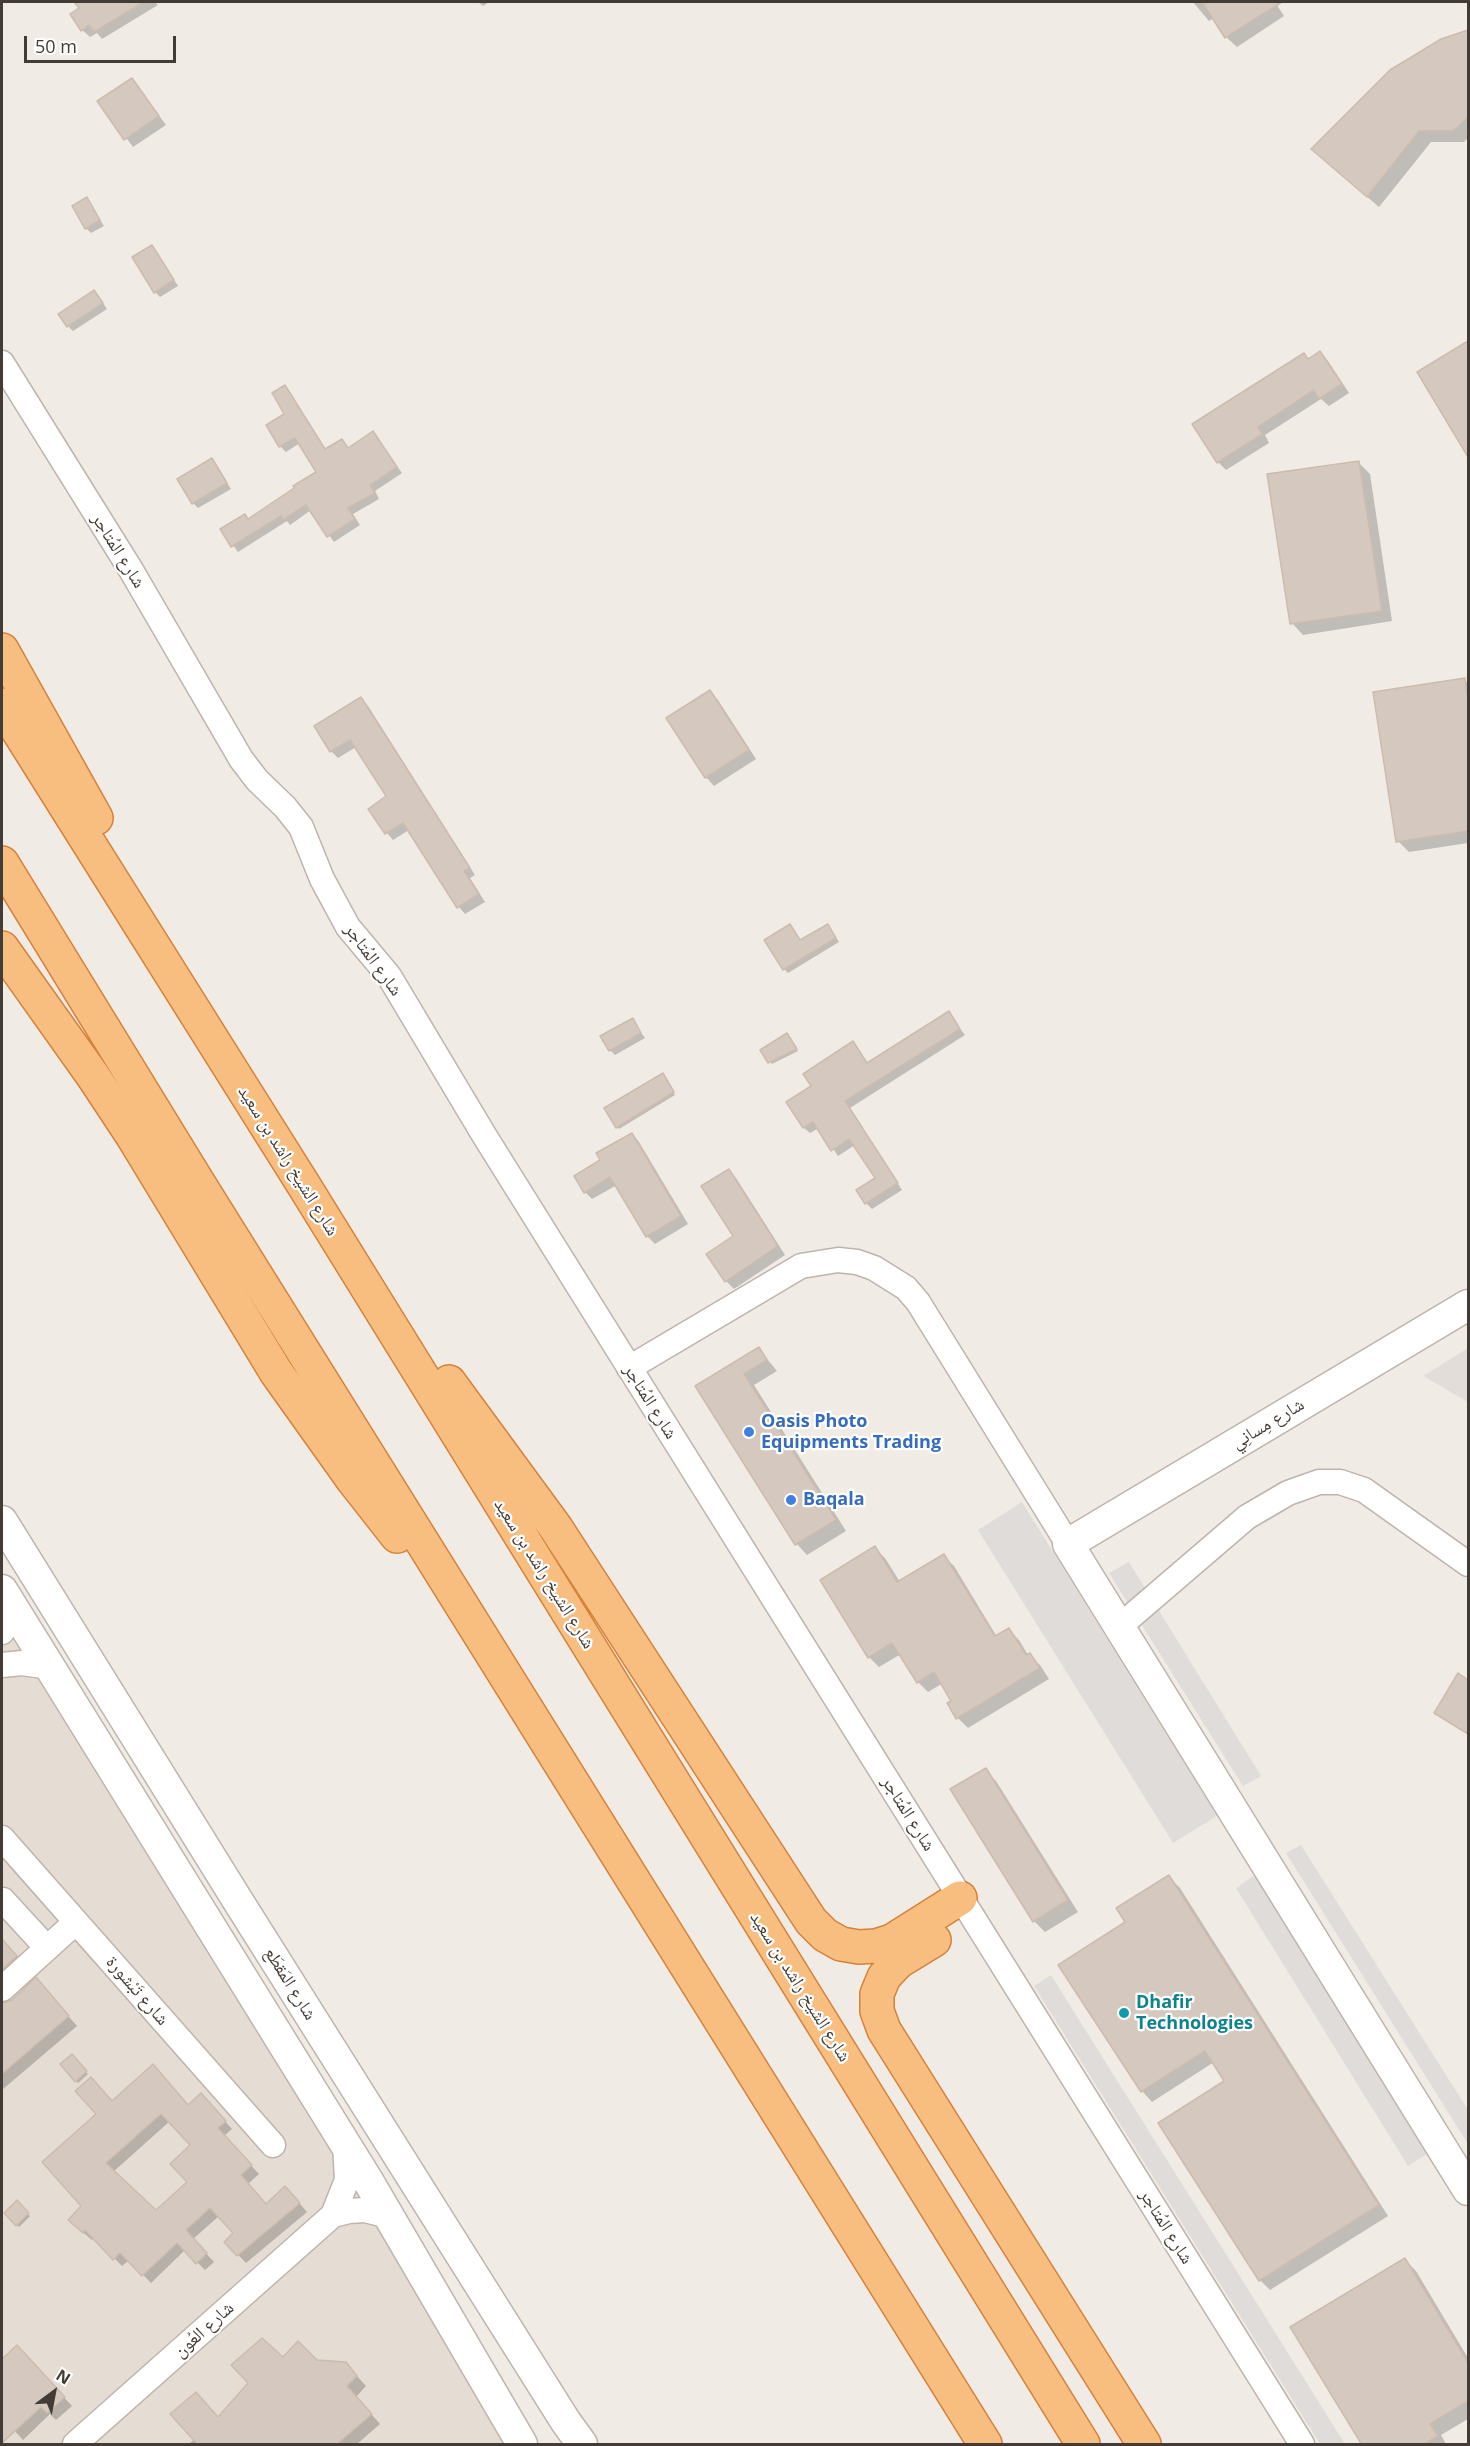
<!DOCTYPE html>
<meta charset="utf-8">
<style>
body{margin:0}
#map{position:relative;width:1470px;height:2446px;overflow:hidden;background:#f1ebe5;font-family:"Open Sans",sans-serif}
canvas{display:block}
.frame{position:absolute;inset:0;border:3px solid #433b35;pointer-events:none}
.north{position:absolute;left:24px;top:2362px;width:60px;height:60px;-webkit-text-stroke:4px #fff;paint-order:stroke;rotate:32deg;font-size:16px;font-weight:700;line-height:24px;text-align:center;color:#433b35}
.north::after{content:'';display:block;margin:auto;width:21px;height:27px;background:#433b35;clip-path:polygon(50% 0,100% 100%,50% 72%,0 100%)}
.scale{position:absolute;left:24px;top:36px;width:152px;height:27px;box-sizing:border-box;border:3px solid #433b35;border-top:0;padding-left:8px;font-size:18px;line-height:21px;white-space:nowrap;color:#433b35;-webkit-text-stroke:4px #fff;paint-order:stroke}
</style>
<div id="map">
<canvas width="1470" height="2446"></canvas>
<div class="frame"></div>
<div class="north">N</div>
<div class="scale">50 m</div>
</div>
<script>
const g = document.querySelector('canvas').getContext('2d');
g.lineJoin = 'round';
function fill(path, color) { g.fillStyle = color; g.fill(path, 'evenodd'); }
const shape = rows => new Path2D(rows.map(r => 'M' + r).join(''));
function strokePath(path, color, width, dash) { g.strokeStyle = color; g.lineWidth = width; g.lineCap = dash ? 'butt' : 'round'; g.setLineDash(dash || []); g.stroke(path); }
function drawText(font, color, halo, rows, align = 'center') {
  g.font = font + ' "Open Sans","Noto Naskh Arabic",sans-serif'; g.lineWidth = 4.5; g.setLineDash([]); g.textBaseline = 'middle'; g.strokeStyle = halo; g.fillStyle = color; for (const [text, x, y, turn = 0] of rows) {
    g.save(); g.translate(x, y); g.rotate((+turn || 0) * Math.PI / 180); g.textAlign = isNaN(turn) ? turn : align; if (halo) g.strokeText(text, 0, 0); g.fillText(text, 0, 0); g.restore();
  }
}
fill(shape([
 [2,1621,146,1849,511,2444,2,2444]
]), '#e5dcd3');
fill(shape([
 [1468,1348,1468,1402,1423,1376]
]), '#e3ddda');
fill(shape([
 [1022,1502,1217,1816,1173,1843,978,1530],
 [1129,1562,1261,1776,1243,1786,1109,1573],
 [1301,1845,1468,2110,1468,2144,1286,1853],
 [1255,1875,1430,2152,1408,2166,1236,1888],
 [1051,1975,1345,2444,1320,2444,1034,1986]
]), '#dfdcda');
fill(shape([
 [82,2,155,2,158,5,102,39,97,33,90,37,82,30,81,9,78,4],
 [478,2,489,2,483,6],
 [1193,2,1275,2,1284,16,1237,47,1226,37,1214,18,1209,21],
 [1468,31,1468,138,1464,142,1431,142,1379,207,1324,160,1442,40],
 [132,79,166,125,133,147,99,101],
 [87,199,104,226,91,233,86,228],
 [152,246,178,286,160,297,155,292],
 [99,297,107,309,73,331,68,326],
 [1468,342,1468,452,1419,372],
 [1320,353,1328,361,1349,393,1329,406,1321,399,1265,435,1269,443,1226,470,1218,462,1304,355,1309,360],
 [285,387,326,450,342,440,349,449,373,433,402,473,375,491,379,499,353,514,360,525,334,542,311,510,290,525,287,521,238,552,222,530,249,520,318,473,300,443,286,452,280,446,286,415],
 [212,460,231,489,198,508,193,503],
 [1359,463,1370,474,1392,621,1303,635,1292,623],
 [1465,680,1468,684,1468,843,1409,852,1398,841],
 [710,692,718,700,756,759,714,786,706,777,668,719],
 [361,699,368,706,475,875,470,878,485,902,465,914,459,907,409,830,393,840,387,833,388,797,356,747,338,758,331,751],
 [827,926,839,942,788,973,784,969,794,930,801,942],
 [948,1013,965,1035,850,1108,902,1190,872,1209,866,1203,877,1178,855,1145,838,1156,819,1128,810,1133,804,1128,788,1103,813,1087,852,1043,869,1064],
 [632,1020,645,1038,615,1055,610,1050],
 [789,1037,798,1051,772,1064,770,1062],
 [664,1077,675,1095,619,1129,617,1127],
 [631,1134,639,1142,688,1224,655,1244,647,1236,617,1185,592,1199,585,1192,603,1161],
 [728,1171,736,1178,785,1255,734,1289,726,1281,735,1236],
 [759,1349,777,1371,754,1385,846,1531,807,1555,797,1544,697,1387],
 [875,1548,885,1558,900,1582,943,1556,954,1566,997,1637,1009,1630,1019,1640,1028,1655,1040,1665,1049,1679,968,1728,958,1718,953,1701,943,1683,928,1692,918,1682,901,1654,879,1667,869,1657],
 [1458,1675,1468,1682,1468,1734,1436,1713],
 [985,1770,996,1781,1078,1912,1045,1932,1034,1921],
 [1169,1877,1180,1888,1388,2216,1270,2290,1260,2280,1226,2081,1214,2062,1152,2102,1142,2091,1127,1923],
 [2,1940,25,1966,2,1989],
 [36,1979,77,2026,2,2090,2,2004,6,2004],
 [72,2056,88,2074,78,2083,62,2064],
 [112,2103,189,2106,209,2103,232,2129,224,2136,259,2174,248,2184,267,2205,293,2196,307,2212,246,2263,226,2242,235,2234,219,2216,193,2239,214,2262,205,2270,185,2250,151,2283,129,2260,122,2266,94,2237,92,2240,78,2228],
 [170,2121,193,2145,189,2183,156,2213,113,2172],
 [17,2202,30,2216,19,2227,6,2213],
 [1405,2260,1416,2271,1468,2358,1468,2419,1441,2435,1446,2444,1364,2444],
 [17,2347,72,2406,56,2420,50,2414,23,2440,2,2417,2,2361],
 [283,2359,345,2363,366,2386,356,2397,380,2424,357,2444,189,2444]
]), '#0003');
const building = shape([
 [74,2,144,2,94,32,89,25,81,31,70,14,79,8,74,2],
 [1202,2,1282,2,1225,38,1202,2],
 [1468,30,1468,117,1453,131,1419,131,1367,197,1311,149,1390,70,1441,39,1468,30],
 [132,78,159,116,124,140,97,101,132,78],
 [87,197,100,220,85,229,72,206,87,197],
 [152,245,174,280,154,293,132,257,152,245],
 [94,290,103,303,67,327,58,314,94,290],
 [1468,341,1468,457,1417,372,1468,341],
 [1320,351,1342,384,1319,399,1314,390,1258,427,1262,434,1217,463,1192,424,1304,353,1308,359,1320,351],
 [285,385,325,449,342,439,348,448,373,431,397,467,370,485,375,493,348,508,355,519,327,537,306,505,283,520,281,516,231,547,220,529,245,514,248,519,294,488,293,486,316,472,295,438,279,447,266,425,284,414,272,393,285,385],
 [212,458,227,483,192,504,177,479,212,458],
 [1359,461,1382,611,1290,624,1267,474,1359,461],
 [1465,678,1468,700,1468,831,1396,842,1373,692,1465,678],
 [710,690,749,750,705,778,666,718,710,690],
 [361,697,470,868,464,871,479,894,457,908,403,823,385,834,368,809,386,796,350,740,330,752,314,726,361,697],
 [790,924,800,940,828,924,836,938,783,970,764,940,790,924],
 [949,1011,960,1029,845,1101,898,1183,865,1204,856,1190,875,1178,849,1139,831,1151,813,1122,803,1128,786,1102,811,1086,803,1074,853,1041,867,1063,949,1011],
 [633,1018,641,1033,609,1051,600,1036,633,1018],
 [787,1033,797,1049,768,1063,760,1050,787,1033],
 [663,1073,674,1092,616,1128,604,1108,663,1073],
 [632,1133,681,1216,646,1237,610,1177,584,1193,574,1176,600,1160,596,1153,632,1133],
 [729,1169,778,1246,725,1282,706,1254,733,1236,701,1186,729,1169],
 [759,1347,767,1360,744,1374,836,1520,795,1545,695,1386,759,1347],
 [875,1546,897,1582,944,1554,995,1636,1009,1628,1026,1655,1030,1653,1040,1668,956,1719,947,1703,951,1701,934,1672,917,1683,892,1643,868,1658,820,1580,875,1546],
 [1458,1673,1468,1680,1468,1734,1434,1713,1458,1673],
 [986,1768,1068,1900,1033,1922,950,1789,986,1768],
 [1169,1875,1379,2205,1259,2281,1158,2123,1224,2081,1205,2051,1141,2092,1058,1965,1125,1922,1116,1908,1169,1875],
 [2,1939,17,1956,2,1970,2,1939],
 [36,1977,69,2016,2,2074,2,2003,12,2000,36,1977],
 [72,2054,87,2071,75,2082,60,2064,72,2054],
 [153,2064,188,2105,201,2093,226,2121,218,2128,252,2165,241,2175,266,2204,285,2186,300,2203,237,2256,224,2242,233,2233,210,2208,186,2230,207,2253,196,2264,177,2243,142,2276,120,2253,113,2260,85,2230,83,2233,68,2220,81,2206,42,2162,96,2114,75,2091,91,2077,112,2101,153,2064],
 [161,2114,190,2145,170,2164,187,2182,156,2210,106,2163,161,2114],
 [17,2200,29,2213,16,2226,4,2213,17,2200],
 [1405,2258,1468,2363,1468,2401,1430,2424,1438,2436,1423,2445,1362,2445,1290,2327,1405,2258],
 [262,2338,283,2357,298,2341,317,2360,346,2362,357,2376,347,2386,372,2414,336,2445,198,2445,170,2414,196,2392,218,2417,248,2383,231,2365,262,2338],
 [17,2345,65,2397,47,2413,41,2407,2,2443,2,2359,17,2345]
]);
fill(building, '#d5c8be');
strokePath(building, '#cdbcae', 1.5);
const minor = shape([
 [2,363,131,570,241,759,257,780,285,807,301,827,322,879,348,927,389,976,484,1135,1302,2444],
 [629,1368,801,1266,838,1260,857,1262,874,1268,906,1288,918,1302,1068,1544],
 [1120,1626,1247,1517,1288,1493,1319,1482,1340,1482,1364,1490,1468,1564],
 [2,1632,9,1601],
 [2,1665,22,1663,50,1667],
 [2,1838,273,2145],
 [3,1900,47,1948],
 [2,1989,76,1922],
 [333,2215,349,2211,365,2210,389,2216],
 [75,2444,333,2215,347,2180,345,2143]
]);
const tertiary = shape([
 [1468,1305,1068,1544,1468,2190],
 [2,1521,238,1901,566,2422,582,2444],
 [2,1590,370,2184,522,2444]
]);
const trunk = shape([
 [2,650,96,818],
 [2,705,303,1184,1083,2444],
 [2,863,197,1181,985,2444],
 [2,948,93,1076,132,1135,276,1372,353,1480,397,1536],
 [449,1382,556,1528,811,1921,825,1935,841,1944,859,1947,876,1946,892,1941,960,1898],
 [934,1940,898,1962,884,1977,877,1994,877,2011,884,2030,1144,2444]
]);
strokePath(minor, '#bfb4ab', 27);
strokePath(tertiary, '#bfb4ab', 33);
strokePath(trunk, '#d5823b', 36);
strokePath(minor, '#fff', 24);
strokePath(tertiary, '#fff', 30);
strokePath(trunk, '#f8be80', 33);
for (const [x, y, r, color] of [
 [749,1432,6,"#3f7fe0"],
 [791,1500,6,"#3f7fe0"],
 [1124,2013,6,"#0f9aa8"]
]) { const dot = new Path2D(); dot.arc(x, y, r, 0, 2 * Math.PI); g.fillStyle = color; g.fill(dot); strokePath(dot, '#fff', 2); }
drawText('18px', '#433b35', '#fff', [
 ["شارع المُتاجر",118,551,58],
 ["شارع المُتاجر",373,960,54],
 ["شارع الشيخ راشد بن سعيد",288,1161,58],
 ["شارع المُتاجر",650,1402,58],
 ["شارع مِسانِي",1268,1424,-31],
 ["شارع الشيخ راشد بن سعيد",544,1574,58],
 ["شارع المُتاجر",908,1814,58],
 ["شارع المَقطَع",290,1984,58],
 ["شارع الشيخ راشد بن سعيد",800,1987,58],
 ["شارع تَبْشورة",137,1991,49],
 ["شارع المُتاجر",1166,2227,58],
 ["شارع العُون",204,2330,-42]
]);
drawText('bold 18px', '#366cbe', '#fff', [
 ["Oasis Photo",761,1422],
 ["Equipments Trading",761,1443],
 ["Baqala",803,1500]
], 'left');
drawText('bold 18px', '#0d838f', '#fff', [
 ["Dhafir",1136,2003],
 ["Technologies",1136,2024]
], 'left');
</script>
